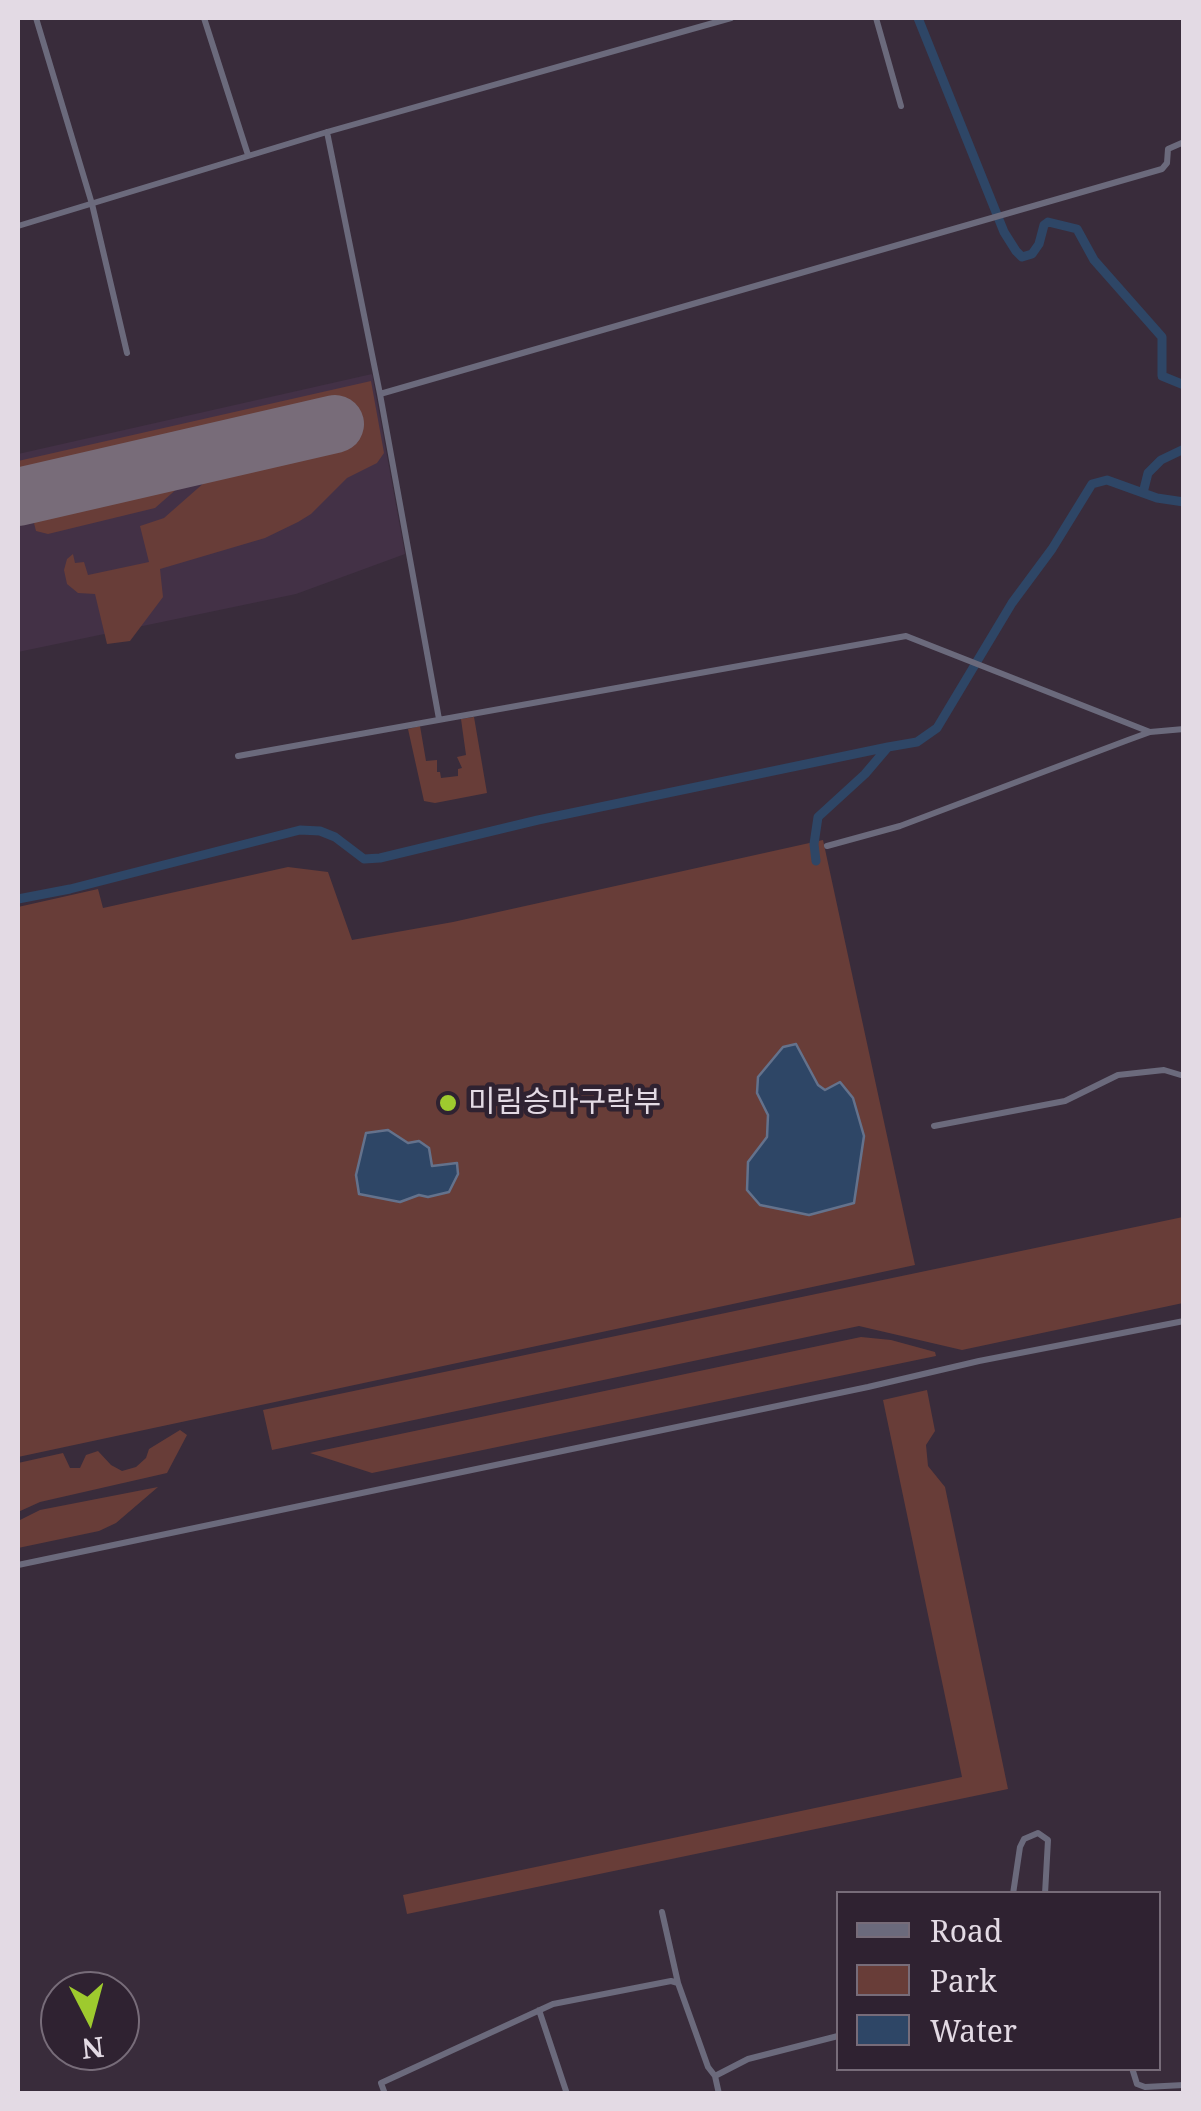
<!DOCTYPE html>
<meta charset="utf-8">
<style>
body{margin:0}
#map{position:relative;width:1201px;height:2111px;overflow:hidden;background:#392c3b;font-family:"Noto Serif",serif}
canvas{display:block}
.frame{position:absolute;inset:0;border:20px solid #e3dae4;pointer-events:none}
.legend{position:absolute;left:836px;top:1891px;width:325px;height:180px;box-sizing:border-box;background:#2f2231;border:2px solid #776c79;margin:0;padding:12px 18px;list-style:none;font-size:30px;color:#e3dae4}
.legend li{display:flex;align-items:center;gap:20px;height:50px}
.legend b{width:50px;border:2px solid #776c79}
.north{position:absolute;left:40px;top:1971px;width:100px;height:100px;box-sizing:border-box;background:#2f2231;border:2px solid #776c79;border-radius:50%;rotate:174deg;font-size:28px;font-weight:700;line-height:40px;text-align:center;color:#e3dae4}
.north::after{content:'';display:block;margin:auto;width:35px;height:45px;background:#9eca2e;clip-path:polygon(50% 0,100% 100%,50% 72%,0 100%)}
</style>
<div id="map">
<canvas width="1201" height="2111"></canvas>
<div class="frame"></div>
<ul class="legend">
<li><b style="height:12px;background:#6b6a7c"></b>Road</li>
<li><b style="height:28px;background:#683d38"></b>Park</li>
<li><b style="height:28px;background:#2e4666"></b>Water</li>
</ul>
<div class="north">N</div>
</div>
<script>
const g = document.querySelector('canvas').getContext('2d');
g.lineJoin = 'round';
function fill(path, color) { g.fillStyle = color; g.fill(path, 'evenodd'); }
const shape = rows => new Path2D(rows.map(r => 'M' + r).join(''));
function strokePath(path, color, width, dash) { g.strokeStyle = color; g.lineWidth = width; g.lineCap = dash ? 'butt' : 'round'; g.setLineDash(dash || []); g.stroke(path); }
function drawText(font, color, halo, rows, align = 'center') {
  g.font = font + ' "Noto Serif","Noto Sans KR",serif'; g.lineWidth = 9; g.setLineDash([]); g.textBaseline = 'middle'; g.strokeStyle = halo; g.fillStyle = color; for (const [text, x, y, turn = 0] of rows) {
    g.save(); g.translate(x, y); g.rotate((+turn || 0) * Math.PI / 180); g.textAlign = isNaN(turn) ? turn : align; if (halo) g.strokeText(text, 0, 0); g.fillText(text, 0, 0); g.restore();
  }
}
fill(shape([
 [372,374,405,554,296,594,18,652,18,454]
]), '#433146');
fill(shape([
 [371,381,384,453,377,463,347,478,311,514,298,522,265,538,160,569,163,597,130,641,107,644,95,594,78,593,67,584,64,570,67,559,73,554,75,563,84,562,88,575,149,562,140,526,164,518,230,460,341,437,336,411,18,482,18,461],
 [182,472,187,480,155,508,48,534,36,531,32,515,37,506],
 [474,717,487,793,435,803,424,801,408,729,420,726,426,761,437,760,437,772,440,772,441,778,458,776,458,769,462,768,457,757,466,755,461,719],
 [823,840,915,1265,18,1457,18,907,98,889,103,908,288,867,328,872,352,940,453,922],
 [1183,1217,1183,1303,962,1350,859,1326,272,1450,263,1410],
 [861,1337,891,1340,935,1352,936,1356,372,1473,310,1453],
 [927,1390,935,1431,926,1445,928,1466,945,1487,1008,1789,407,1914,403,1895,962,1777,883,1400],
 [180,1430,187,1435,167,1473,40,1502,18,1512,18,1463,63,1453,70,1468,80,1468,86,1455,98,1451,111,1465,122,1471,136,1467,146,1458,149,1449],
 [158,1487,116,1523,99,1531,18,1548,18,1521,40,1510]
]), '#683d38');
const water = shape([
 [796,1044,818,1085,825,1090,840,1082,853,1098,864,1136,854,1203,809,1215,760,1205,747,1190,748,1162,767,1137,768,1115,757,1093,758,1077,783,1047,796,1044],
 [388,1130,408,1143,419,1141,429,1148,432,1166,457,1163,458,1174,449,1192,428,1197,419,1195,400,1202,359,1194,356,1175,366,1133,388,1130]
]);
fill(water, '#2e4666');
strokePath(water, '#64728c', 2.5);
strokePath(shape([
 [918,18,1004,232,1016,251,1022,257,1032,254,1039,244,1044,225,1048,222,1077,229,1094,260,1162,337,1162,376,1184,385],
 [1143,493,1148,473,1161,460,1184,449],
 [816,861,814,844,818,817,865,774,888,747,917,742,937,728,1012,603,1052,549,1092,484,1107,480,1157,498,1184,502],
 [18,899,70,889,300,830,320,831,335,837,364,859,380,858,538,820,888,747]
]), '#2e4666', 9);
strokePath(shape([
 [18,497,335,424]
]), '#786c79', 58);
strokePath(shape([
 [36,18,92,204,127,353],
 [204,18,248,155],
 [876,18,901,106],
 [327,132,380,394,439,719],
 [18,226,327,132,731,18],
 [380,394,1162,169,1167,163,1168,149,1184,142],
 [238,756,906,636,1150,732],
 [827,846,900,826,1128,740,1150,732,1184,729],
 [934,1126,1065,1101,1118,1075,1164,1070,1184,1076],
 [18,1565,868,1387,979,1361,1184,1321],
 [1013,1894,1020,1847,1024,1839,1038,1833,1048,1840,1045,1894],
 [662,1912,678,1983],
 [539,2010,567,2094],
 [1132,2068,1137,2084,1145,2087,1184,2085],
 [715,2076,748,2059,838,2036],
 [385,2094,381,2083,553,2004,671,1981,678,1983,708,2067,715,2076,719,2094]
]), '#6b6a7c', 6);
for (const [x, y, r, color] of [
 [448,1103,10,"#9eca2e"]
]) { const dot = new Path2D(); dot.arc(x, y, r, 0, 2 * Math.PI); g.fillStyle = color; g.fill(dot); strokePath(dot, '#2f2231', 4); }
drawText('30px', '#e3dae4', '#2f2231', [
 ["미림승마구락부",468,1103]
], 'left');
</script>
